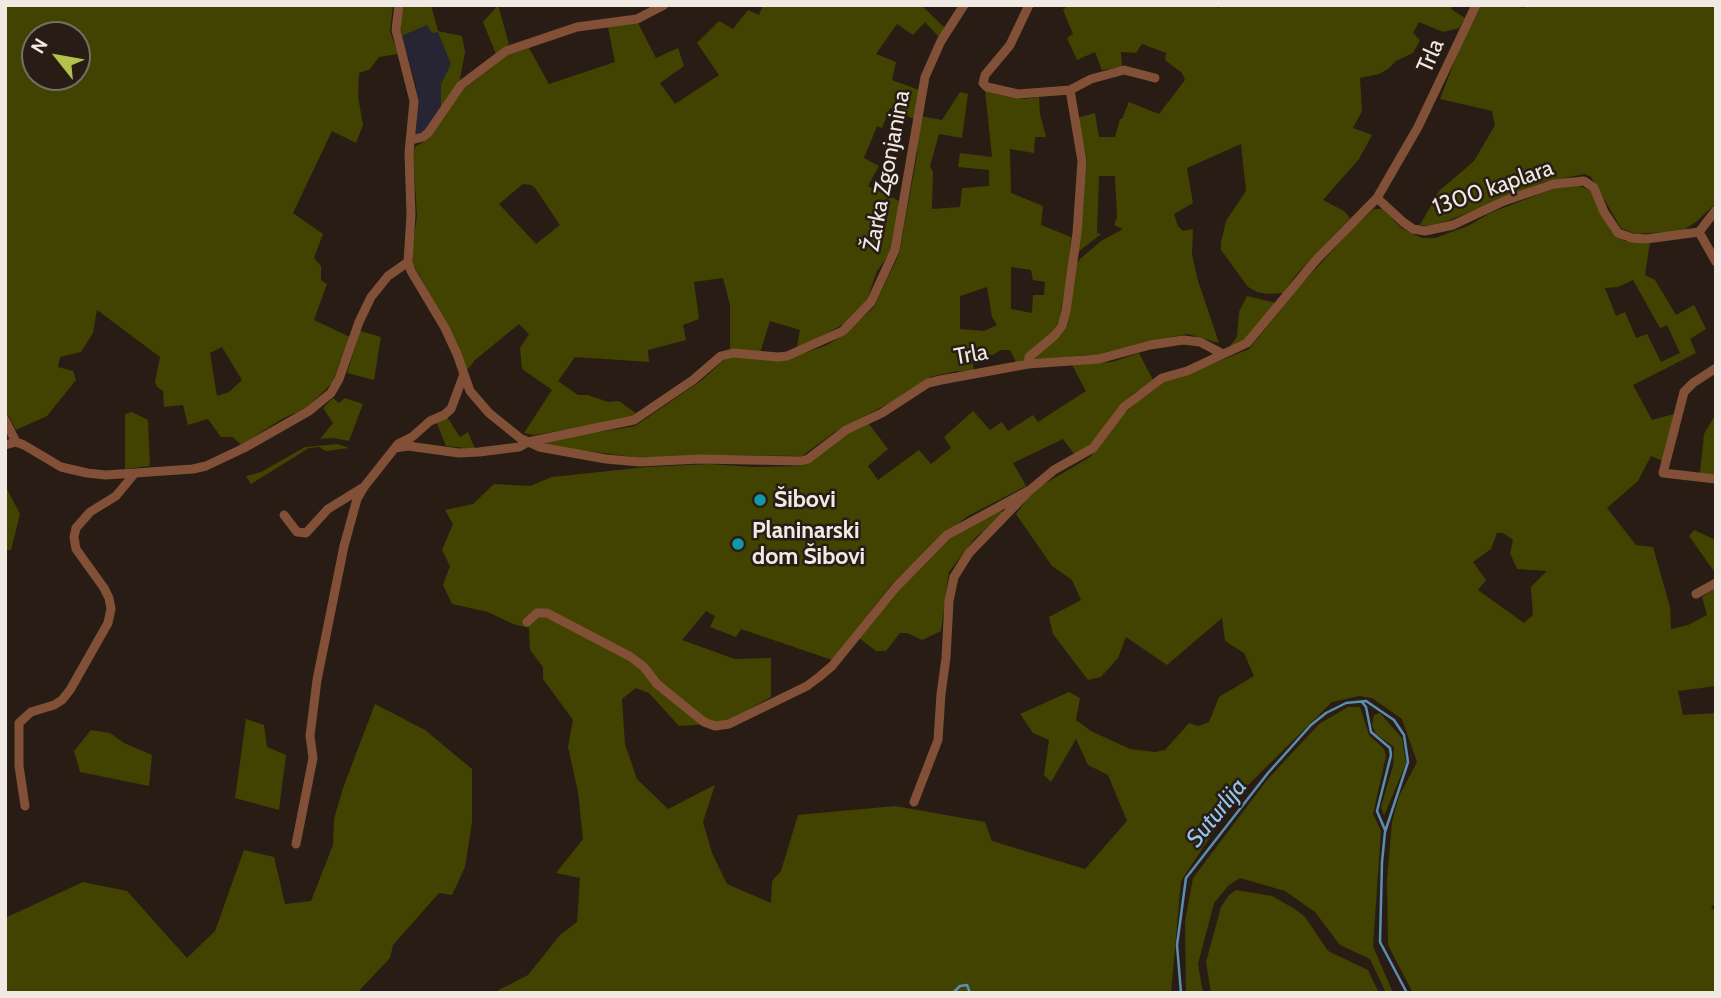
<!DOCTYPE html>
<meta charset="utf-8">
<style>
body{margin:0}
#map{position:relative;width:1721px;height:998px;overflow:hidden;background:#281c15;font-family:Cabin,sans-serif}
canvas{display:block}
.frame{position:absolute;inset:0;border:7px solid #f1e9e4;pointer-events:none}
.north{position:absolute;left:21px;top:21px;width:70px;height:70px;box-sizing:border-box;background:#281c15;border:2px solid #786e68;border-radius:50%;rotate:301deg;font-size:19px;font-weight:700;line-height:28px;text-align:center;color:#f1e9e4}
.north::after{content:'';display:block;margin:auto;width:24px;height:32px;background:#b5c249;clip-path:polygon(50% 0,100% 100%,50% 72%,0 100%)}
</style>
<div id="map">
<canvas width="1721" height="998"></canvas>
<div class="frame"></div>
<div class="north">N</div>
</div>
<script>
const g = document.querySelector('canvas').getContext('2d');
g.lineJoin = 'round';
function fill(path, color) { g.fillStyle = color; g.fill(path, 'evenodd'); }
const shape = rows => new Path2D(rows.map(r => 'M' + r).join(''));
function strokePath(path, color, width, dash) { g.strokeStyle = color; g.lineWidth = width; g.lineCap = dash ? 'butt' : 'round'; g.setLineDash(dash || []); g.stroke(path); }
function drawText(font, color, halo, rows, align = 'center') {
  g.font = font + ' Cabin,sans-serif'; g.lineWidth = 5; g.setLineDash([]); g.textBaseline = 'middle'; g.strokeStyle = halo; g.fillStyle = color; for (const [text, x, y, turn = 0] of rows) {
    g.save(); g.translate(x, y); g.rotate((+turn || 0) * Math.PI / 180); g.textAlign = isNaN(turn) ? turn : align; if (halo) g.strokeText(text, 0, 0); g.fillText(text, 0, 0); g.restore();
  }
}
fill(shape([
 [427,24,438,31,452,64,441,84,441,109,427,129,419,136,415,134,416,85,402,37]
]), '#272434');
fill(shape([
 [5,5,393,5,390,31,398,54,379,57,370,69,359,73,358,96,363,125,356,143,332,131,293,213,323,234,314,258,321,266,321,280,327,284,314,320,350,337,332,383,308,407,282,419,241,445,233,437,221,437,208,419,188,425,183,405,164,407,163,391,157,387,155,382,160,357,97,310,93,333,81,352,60,357,58,367,73,371,76,380,47,416,16,430,9,416,5,417],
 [35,35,77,35,77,77,35,77],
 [222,347,242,380,229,392,217,396,210,353],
 [404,5,431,5,438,31,462,36,465,52,460,79,441,109,441,84,451,64,438,32,432,33,427,25,402,36,400,20],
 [498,5,509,44,496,54,483,22],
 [763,5,921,5,946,29,939,37,925,22,913,35,897,24,876,54,896,62,892,80,919,90,914,119,890,108,882,128,877,126,864,158,879,166,868,186,901,202,893,249,877,271,867,300,849,321,796,351,800,330,770,321,760,353,730,349,730,305,723,278,694,282,699,319,683,325,686,340,648,350,649,362,575,357,558,381,578,395,588,395,608,402,619,401,637,414,628,419,534,435,524,433,552,390,522,369,520,348,529,334,519,324,475,360,467,370,453,336,413,264,413,243,417,216,413,152,415,147,428,139,460,92,505,56,529,48,549,84,615,62,608,27,638,23,656,58,678,48,684,66,660,83,675,104,719,75,697,43,719,21,733,29,748,10,759,15],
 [523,184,531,185,535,188,560,225,536,244,499,204],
 [1068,5,1212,5,1219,8,1222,5,1453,5,1451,9,1465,18,1459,28,1443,32,1419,22,1413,33,1420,40,1413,53,1396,61,1388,69,1379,74,1360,78,1362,111,1353,128,1372,135,1359,159,1323,200,1344,211,1350,218,1296,275,1283,293,1268,294,1257,292,1248,287,1221,250,1221,242,1226,221,1246,191,1241,144,1187,168,1193,203,1174,214,1178,226,1183,231,1193,229,1192,254,1198,281,1219,343,1188,334,1148,341,1098,356,1085,355,1035,360,1032,359,1033,357,1061,335,1067,327,1076,265,1080,259,1101,241,1123,229,1114,225,1117,217,1115,176,1099,176,1097,233,1101,234,1077,253,1087,160,1077,118,1095,113,1099,137,1115,137,1120,119,1122,119,1129,102,1159,114,1185,80,1182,73,1165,60,1166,53,1142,44,1136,53,1121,52,1122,67,1102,70,1095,52,1077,60,1067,38,1073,34,1063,10],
 [1481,5,1511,5,1524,8,1525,5,1716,5,1716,203,1696,222,1682,231,1635,234,1621,228,1591,177,1585,174,1544,182,1450,220,1429,226,1420,225,1439,191,1474,161,1495,125,1492,111,1440,99,1461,44],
 [985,90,1023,99,1039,97,1040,114,1046,137,1035,137,1034,153,1010,149,1011,193,1043,206,1041,225,1071,237,1069,267,1059,321,1051,334,1039,343,1023,360,1016,362,1010,350,1001,350,993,355,971,352,974,372,957,371,930,377,893,401,835,432,802,456,716,455,642,458,547,446,547,441,635,426,702,380,726,358,734,356,782,361,827,345,845,334,874,307,899,254,917,155,920,116,942,120,960,92,968,94,962,138,939,134,930,166,933,172,932,209,960,207,962,188,989,186,989,170,958,167,960,153,992,157],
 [1011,267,1031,270,1033,280,1045,282,1044,295,1033,295,1032,313,1011,309],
 [987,287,992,317,997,325,984,331,960,329,960,296],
 [1576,184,1590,191,1611,231,1624,241,1650,242,1645,275,1655,280,1676,315,1694,305,1706,329,1690,339,1696,353,1633,385,1652,420,1674,414,1663,461,1651,456,1638,481,1607,508,1636,545,1653,547,1670,607,1671,629,1688,625,1707,615,1702,597,1716,588,1716,686,1678,691,1683,715,1716,713,1716,903,1711,907,1716,913,1716,993,1413,993,1388,945,1387,880,1392,822,1399,796,1417,762,1402,719,1372,698,1359,696,1332,702,1237,796,1181,881,1171,993,493,993,528,975,560,935,577,922,580,878,556,873,583,839,578,792,568,747,573,720,543,679,543,667,530,650,529,628,513,624,488,612,452,604,443,585,450,566,442,550,453,524,445,510,473,504,494,484,530,486,552,477,647,467,709,464,752,467,803,466,841,437,869,424,888,449,868,466,878,480,919,450,931,464,951,448,944,437,973,411,990,430,1002,422,1008,431,1033,415,1038,422,1086,391,1072,365,1112,362,1139,353,1153,380,1133,394,1116,410,1096,440,1075,455,1063,439,1013,463,1026,486,968,516,946,533,892,584,832,660,741,629,736,637,710,627,715,616,706,611,682,640,735,659,771,658,771,697,724,723,679,726,649,693,636,688,622,699,625,744,637,779,668,809,715,785,703,822,712,853,727,884,771,903,772,881,781,871,798,815,895,806,985,822,992,841,1085,869,1127,821,1108,775,1088,765,1076,739,1051,782,1044,775,1049,740,1033,733,1020,714,1069,692,1080,698,1076,720,1091,731,1130,749,1155,752,1165,750,1189,723,1198,726,1209,722,1219,697,1254,676,1244,653,1225,641,1222,618,1167,665,1126,637,1118,658,1101,677,1088,680,1053,634,1049,617,1081,600,1072,580,1052,566,1016,514,1034,490,1090,457,1122,416,1161,380,1183,376,1249,349,1298,288,1355,226,1374,209,1383,209,1400,227,1413,234,1422,238,1435,238,1468,226,1490,213,1555,188],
 [1633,280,1660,328,1667,325,1680,353,1661,362,1647,334,1636,338,1625,312,1616,316,1605,288,1618,287],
 [1497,533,1503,533,1513,540,1510,553,1517,569,1547,571,1531,587,1533,615,1524,623,1478,590,1486,580,1473,562,1491,549],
 [1247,296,1276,303,1271,311,1243,341,1230,346,1237,337,1239,312],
 [360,331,381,337,374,380,347,373],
 [333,398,339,403,345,398,363,404,349,441,333,438,320,439,333,423,323,408],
 [132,412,148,420,150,466,125,469,125,414],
 [1716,414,1716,475,1700,473,1704,434],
 [447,417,460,437,468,432,475,449,446,446,436,421],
 [337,444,349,448,326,451,319,447,309,448,251,484,246,476,261,472,305,447],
 [5,485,20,514,11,550,5,550],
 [1001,510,1003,514,975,538,949,572,941,631,922,640,907,633,900,633,886,651,876,651,859,638,902,586,946,541,965,528],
 [1694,530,1716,540,1716,574,1689,536],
 [375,704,425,730,472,769,472,822,465,867,452,895,439,893,393,945,390,958,357,993,5,993,5,918,83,882,127,891,187,958,215,931,244,850,274,857,285,904,311,901,333,845,334,819,343,788],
 [1348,707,1360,707,1369,735,1384,749,1386,756,1373,814,1381,831,1373,946,1393,993,1386,993,1370,959,1340,945,1315,912,1285,891,1240,878,1228,886,1214,903,1198,964,1203,993,1186,993,1185,921,1193,878,1267,780,1319,724],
 [1380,713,1402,738,1406,763,1384,816,1381,807,1393,766,1394,747,1376,734,1372,725,1374,715],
 [246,719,264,725,267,747,286,755,279,810,235,798],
 [91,730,110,733,124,743,152,755,149,786,80,772,74,751],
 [1236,890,1272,896,1295,909,1305,917,1328,951,1368,970,1379,993,1211,993,1206,962,1221,907,1229,895]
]), '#424300');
strokePath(shape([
 [1362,702,1366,707,1371,732,1390,748,1391,755,1377,811,1385,830],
 [953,993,960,986,967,985,970,993],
 [1181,993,1177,945,1186,878,1268,773,1311,725,1326,713,1346,703,1366,701,1394,720,1404,735,1408,762,1385,832,1382,862,1380,942,1407,993]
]), '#5b8fb0', 2.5);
strokePath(shape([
 [1029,5,1010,45,985,75,983,83,987,87,1018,94,1070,90,1091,79,1124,70,1155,78],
 [411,140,423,137,428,133,461,85,506,51,577,27,637,19,664,5],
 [1377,198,1403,222,1413,229,1425,231,1453,225,1504,201,1554,184,1584,181,1594,188,1604,212,1618,233,1632,238,1646,239,1699,232,1716,210],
 [1699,232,1716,262],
 [408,262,411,271,445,328,457,354,470,391,489,413,520,438,539,447,606,459,640,462,700,459,801,461,808,459,846,430,882,413,928,383,941,380,1028,364,1099,359,1150,345,1183,340,1200,342,1223,354],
 [1028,364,1029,357,1055,335,1062,326,1066,311,1077,233,1082,161,1070,90],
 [1716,368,1693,383,1684,392,1663,473,1716,479],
 [5,420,16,442],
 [5,445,16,442,24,445,61,467,87,473,106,475,193,469,206,466,244,448,309,411,331,393,339,379,359,322,371,297,388,276,408,262,411,215,409,153,414,101,396,30,399,5],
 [395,448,408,446,459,453,479,452,519,447,528,442,634,420,693,380,721,356,733,353,778,357,787,356,843,331,871,302,895,250,925,77,941,41,964,5],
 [284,515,297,532,306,533,328,509,362,488],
 [1696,594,1716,583],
 [527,622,537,613,547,613,631,657,644,667,657,684,704,722,715,726,729,724,807,686,819,677,832,666,896,587,947,535,1028,491],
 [914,802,938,740,941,694,946,658,949,601,954,577,969,553,1029,491,1054,470,1093,448,1124,407,1162,378,1187,371,1247,343,1316,260,1377,198,1418,127,1476,5],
 [25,806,19,766,19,723,31,712,54,705,62,700,70,690,108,623,111,609,109,598,104,588,76,549,74,537,76,528,90,512,116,496,135,473],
 [296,844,313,758,310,736,317,680,344,546,357,499,364,487,398,444,412,437,430,421,444,415,451,409,464,374]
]), '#815037', 9);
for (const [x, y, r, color] of [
 [760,500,7,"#0f9aa8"],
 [738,544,7,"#0f9aa8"]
]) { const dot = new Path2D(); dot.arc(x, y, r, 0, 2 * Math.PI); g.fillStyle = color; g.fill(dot); strokePath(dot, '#281c15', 2.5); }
drawText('23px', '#f1e9e4', '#281c15', [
 ["Trla",1431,56,-66],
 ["Žarka Zgonjanina",887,171,-79],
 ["1300 kaplara",1493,188,-19],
 ["Trla",971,355,-10]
]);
drawText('bold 23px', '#f1e9e4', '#281c15', [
 ["Šibovi",774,500],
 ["Planinarski",752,531],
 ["dom Šibovi",752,557]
], 'left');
drawText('italic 24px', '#90c6f1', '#281c15', [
 ["Suturlija",1217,813,-51]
]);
</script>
